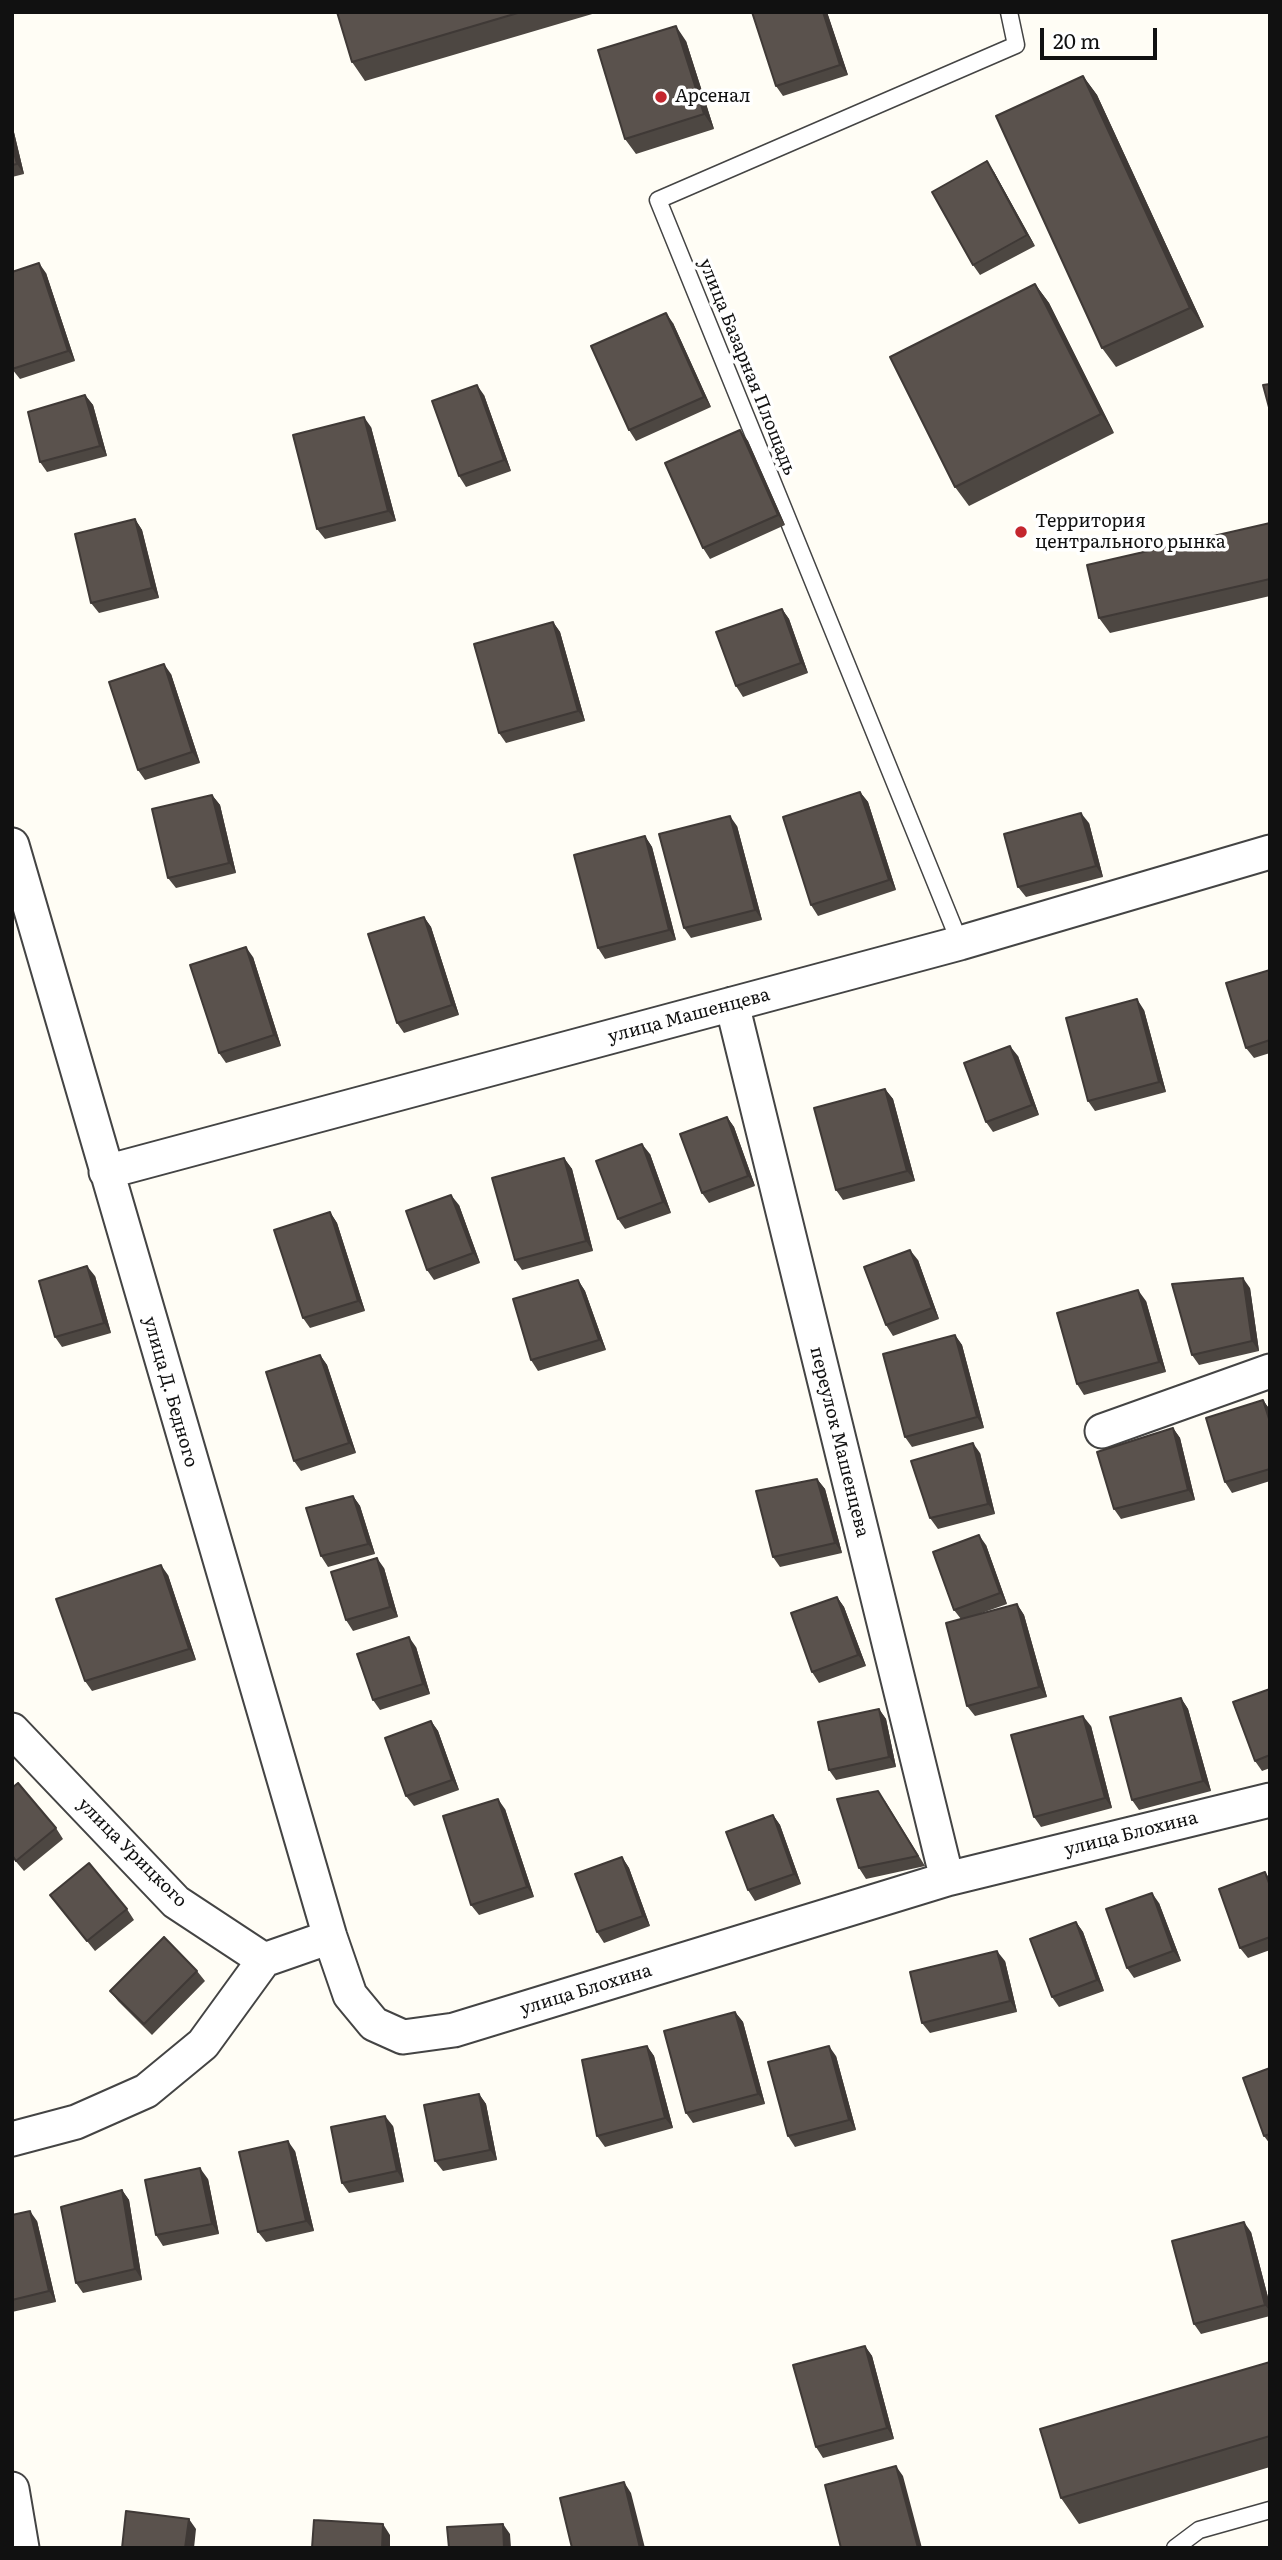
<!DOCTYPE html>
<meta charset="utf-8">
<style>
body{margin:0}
#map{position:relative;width:1282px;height:2560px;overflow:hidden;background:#fffdf5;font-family:Literata,serif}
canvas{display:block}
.frame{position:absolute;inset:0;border:14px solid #111;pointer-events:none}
.scale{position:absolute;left:1040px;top:28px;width:117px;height:32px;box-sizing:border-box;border:4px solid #111;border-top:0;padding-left:9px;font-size:21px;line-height:24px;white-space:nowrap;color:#111;-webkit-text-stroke:5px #fff;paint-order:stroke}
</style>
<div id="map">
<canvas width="1282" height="2560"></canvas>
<div class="frame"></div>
<div class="scale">20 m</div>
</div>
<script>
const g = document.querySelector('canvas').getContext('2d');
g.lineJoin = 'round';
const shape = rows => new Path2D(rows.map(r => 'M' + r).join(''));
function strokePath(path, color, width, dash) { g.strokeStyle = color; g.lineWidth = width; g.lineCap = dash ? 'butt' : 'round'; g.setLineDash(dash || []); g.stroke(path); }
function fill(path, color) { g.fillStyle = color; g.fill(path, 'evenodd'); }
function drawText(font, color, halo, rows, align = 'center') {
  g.font = font + ' Literata,serif'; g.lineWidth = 7; g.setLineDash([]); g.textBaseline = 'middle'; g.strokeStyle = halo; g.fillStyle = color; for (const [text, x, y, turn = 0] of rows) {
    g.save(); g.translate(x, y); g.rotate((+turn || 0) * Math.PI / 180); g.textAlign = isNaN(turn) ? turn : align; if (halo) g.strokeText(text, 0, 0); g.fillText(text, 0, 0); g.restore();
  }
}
const service = shape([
 [960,943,658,200,1016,45,1009,12],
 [1175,2548,1199,2530,1270,2510]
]);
const minor = shape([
 [12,845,330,1937,350,1995,374,2024,403,2037,454,2030,947,1879,1270,1800],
 [732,1004,947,1879],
 [106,1172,960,943,1270,852],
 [1102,1431,1270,1371],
 [12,1730,176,1902,264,1960],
 [12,2139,76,2122,146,2091,203,2044,264,1960,330,1937],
 [12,2489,22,2548]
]);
strokePath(service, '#444', 19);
strokePath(minor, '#444', 37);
strokePath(service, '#fff', 16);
strokePath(minor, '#fff', 33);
fill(shape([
 [337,12,599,12,365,81,352,62],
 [827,12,848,75,783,96,776,86],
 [686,41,714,129,636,154,625,139],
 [1083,76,1097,95,1204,327,1116,367,1102,348],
 [12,124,24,174,12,177],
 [994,172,1035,246,980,275,973,265],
 [46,273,75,361,20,379,12,369],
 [1035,284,1049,303,1114,433,969,506,955,487],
 [673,323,711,407,636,441,629,430],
 [85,395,93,405,107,456,47,472,40,462],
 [484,395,511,471,466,487,459,476],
 [371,427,396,521,325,539,317,529],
 [740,430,748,441,785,525,710,559,703,548],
 [135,519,142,530,159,598,99,613,91,603],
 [1270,523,1270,596,1110,633,1099,618],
 [782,609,789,619,808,673,743,697,736,686],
 [553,622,560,632,585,721,506,743,499,733],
 [171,674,200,763,145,780,138,770],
 [860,792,868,802,896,890,818,916,811,905],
 [212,795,220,805,236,873,176,888,168,878],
 [1089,823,1103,877,1026,897,1018,887],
 [737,826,762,920,691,938,684,928],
 [645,836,652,847,676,940,605,959,598,948],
 [424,917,431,927,459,1015,404,1033,397,1023],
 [253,957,281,1046,226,1063,219,1053],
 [1270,970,1270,1053,1254,1058,1246,1048],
 [1144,1010,1166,1092,1095,1111,1088,1101],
 [1018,1056,1039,1115,993,1132,986,1122],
 [885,1089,893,1099,915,1181,843,1200,836,1190],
 [727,1117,734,1127,755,1186,709,1203,702,1193],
 [650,1154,671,1213,625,1229,618,1219],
 [564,1158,572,1169,593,1251,522,1270,515,1260],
 [459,1205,480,1263,434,1280,427,1270],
 [330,1212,337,1223,365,1311,310,1328,303,1318],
 [918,1260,939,1319,893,1336,886,1325],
 [95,1276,111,1333,62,1347,55,1337],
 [578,1280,585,1291,606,1350,538,1371,531,1360],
 [1250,1288,1259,1351,1199,1365,1192,1355],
 [1146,1301,1166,1372,1084,1395,1077,1384],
 [955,1335,962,1345,984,1428,912,1447,905,1437],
 [320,1355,327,1365,356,1453,301,1471,294,1461],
 [1263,1400,1270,1410,1270,1481,1232,1493,1225,1482],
 [1173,1428,1180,1438,1195,1500,1121,1519,1114,1509],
 [980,1453,995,1514,938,1529,930,1518],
 [817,1479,825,1489,842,1553,780,1567,773,1557],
 [353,1496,360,1506,375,1554,328,1567,321,1556],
 [986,1545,1007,1604,976,1615,1017,1604,1024,1615,1047,1697,975,1716,967,1706,961,1619,954,1610],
 [384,1568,398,1617,353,1631,346,1620],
 [168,1575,196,1660,92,1691,85,1681],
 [837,1597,844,1607,866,1666,819,1683,812,1672],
 [416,1647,430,1694,380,1710,373,1700],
 [1270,1689,1270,1768,1262,1771,1255,1761],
 [1181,1698,1188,1709,1211,1791,1139,1810,1132,1800],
 [879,1709,886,1719,896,1767,836,1780,829,1770],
 [431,1721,438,1731,459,1790,414,1806,406,1796],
 [1091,1726,1112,1808,1041,1827,1034,1817],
 [12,1788,56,1828,63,1839,24,1871,12,1857],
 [885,1801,925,1866,866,1879,859,1868],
 [505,1809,534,1897,479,1915,471,1905],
 [773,1815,780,1825,801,1884,755,1901,748,1890],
 [622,1857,629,1868,650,1926,604,1943,597,1932],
 [1265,1872,1270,1879,1270,1950,1248,1958,1240,1948],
 [50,1895,127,1909,134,1920,95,1951],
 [1159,1903,1181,1961,1134,1978,1127,1968],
 [1076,1922,1083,1932,1104,1991,1059,2007,1052,1997],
 [1005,1961,1017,2012,930,2033,922,2023],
 [197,1971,205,1981,152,2035,118,2001,110,1991],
 [735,2012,743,2022,765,2104,693,2123,686,2113],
 [647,2046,654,2056,673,2128,605,2147,597,2136],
 [836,2056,856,2130,795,2147,788,2136],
 [1270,2068,1270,2144,1264,2136],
 [479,2094,486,2104,497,2160,443,2171,435,2161],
 [393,2126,404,2182,349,2193,342,2183],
 [295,2151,314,2231,266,2242,258,2232],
 [208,2179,219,2234,163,2246,156,2235],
 [122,2190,129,2200,142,2280,83,2293,76,2283],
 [12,2215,37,2221,56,2302,12,2312],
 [1251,2232,1270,2305,1270,2316,1201,2334,1194,2324],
 [865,2346,872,2356,894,2439,823,2458,816,2447],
 [1270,2362,1270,2467,1079,2524,1061,2498]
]), '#4d4742');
fill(shape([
 [823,12,827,12,848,75,840,65],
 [676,26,686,41,714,129,704,114],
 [1083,76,1097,95,1204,327,1190,308],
 [12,124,24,174,17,164,12,145],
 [987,161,994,172,1035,246,1027,235],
 [39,263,46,273,75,361,68,351],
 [1035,284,1049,303,1114,433,1101,414],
 [666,313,673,323,711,407,704,397],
 [477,385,484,395,511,471,504,460],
 [85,395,93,405,107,456,100,446],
 [364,417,371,427,396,521,388,511],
 [740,430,748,441,785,525,778,515],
 [135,519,142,530,159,598,152,588],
 [782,609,789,619,808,673,801,663],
 [553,622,560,632,585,721,578,711],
 [164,664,171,674,200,763,192,752],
 [860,792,868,802,896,890,889,880],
 [212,795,220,805,236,873,229,863],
 [1081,813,1089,823,1103,877,1096,866],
 [730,816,737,826,762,920,755,910],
 [645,836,652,847,676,940,669,930],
 [424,917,431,927,459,1015,452,1005],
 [246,947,253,957,281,1046,274,1035],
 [1137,999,1144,1010,1166,1092,1159,1082],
 [1010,1046,1018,1056,1039,1115,1032,1105],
 [885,1089,893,1099,915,1181,907,1171],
 [727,1117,734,1127,755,1186,748,1176],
 [642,1144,650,1154,671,1213,663,1202],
 [564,1158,572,1169,593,1251,586,1241],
 [451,1195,459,1205,480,1263,473,1253],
 [330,1212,337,1223,365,1311,358,1301],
 [910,1250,918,1260,939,1319,932,1308],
 [87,1266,95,1276,111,1333,104,1323],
 [1243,1278,1250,1288,1259,1351,1252,1341],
 [578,1280,585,1291,606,1350,599,1340],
 [1138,1290,1146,1301,1166,1372,1159,1362],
 [955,1335,962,1345,984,1428,977,1417],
 [320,1355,327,1365,356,1453,349,1443],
 [1263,1400,1270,1410,1270,1422],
 [1173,1428,1180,1438,1195,1500,1188,1490],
 [973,1443,980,1453,995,1514,988,1504],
 [817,1479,825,1489,842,1553,835,1543],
 [353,1496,360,1506,375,1554,368,1544],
 [979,1535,986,1545,1007,1604,1000,1593],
 [377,1558,384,1568,398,1617,390,1607],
 [161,1565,168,1575,196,1660,189,1649],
 [837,1597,844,1607,866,1666,858,1655],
 [1017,1604,1024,1615,1047,1697,1039,1687],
 [409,1637,416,1647,430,1694,423,1684],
 [1181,1698,1188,1709,1211,1791,1203,1781],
 [879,1709,886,1719,896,1767,889,1757],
 [1083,1716,1091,1726,1112,1808,1105,1798],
 [431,1721,438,1731,459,1790,452,1780],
 [498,1799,505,1809,534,1897,527,1887],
 [773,1815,780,1825,801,1884,794,1874],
 [622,1857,629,1868,650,1926,643,1916],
 [1152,1893,1159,1903,1181,1961,1173,1951],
 [1076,1922,1083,1932,1104,1991,1097,1980],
 [997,1951,1005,1961,1017,2012,1010,2001],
 [735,2012,743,2022,765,2104,758,2094],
 [647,2046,654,2056,673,2128,665,2118],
 [829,2046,836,2056,856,2130,849,2120],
 [479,2094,486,2104,497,2160,490,2150],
 [385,2116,393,2126,404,2182,397,2171],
 [288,2141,295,2151,314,2231,306,2221],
 [200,2168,208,2179,219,2234,212,2224],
 [122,2190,129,2200,142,2280,135,2269],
 [30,2211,37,2221,56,2302,49,2291],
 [1244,2222,1251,2232,1270,2305,1270,2311,1265,2305],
 [865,2346,872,2356,894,2439,887,2428],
 [896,2466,903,2476,922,2548,918,2548],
 [624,2482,631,2493,645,2548,640,2548],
 [189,2519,196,2529,194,2548,185,2548],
 [383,2524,390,2535,390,2548,382,2548],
 [503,2524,510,2534,511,2548,504,2548]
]), '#3f3936');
const building = shape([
 [337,12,521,12,352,62,337,12],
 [752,12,823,12,840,65,776,86,752,12],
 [676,26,704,114,625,139,598,50,676,26],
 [1083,76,1190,308,1102,348,996,116,1083,76],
 [12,145,17,164,12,165,12,145],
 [987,161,1027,235,973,265,932,192,987,161],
 [39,263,68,351,12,369,12,272,39,263],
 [1035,284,1101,414,955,487,890,357,1035,284],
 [666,313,704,397,629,430,591,346,666,313],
 [1270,384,1270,411,1263,385,1270,384],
 [477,385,504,460,459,476,432,401,477,385],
 [85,395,100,446,40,462,28,412,85,395],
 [364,417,388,511,317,529,293,435,364,417],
 [740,430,778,515,703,548,665,463,740,430],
 [135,519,152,588,91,603,75,534,135,519],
 [1270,523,1270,579,1099,618,1087,565,1270,523],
 [782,609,801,663,736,686,716,632,782,609],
 [553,622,578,711,499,733,474,644,553,622],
 [164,664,192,752,138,770,109,682,164,664],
 [860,792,889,880,811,905,783,817,860,792],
 [212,795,229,863,168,878,152,809,212,795],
 [1081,813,1096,866,1018,887,1004,834,1081,813],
 [730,816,755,910,684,928,659,834,730,816],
 [645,836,669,930,598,948,574,855,645,836],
 [424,917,452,1005,397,1023,368,934,424,917],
 [246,947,274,1035,219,1053,190,965,246,947],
 [1270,970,1270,1040,1246,1048,1226,983,1270,970],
 [1137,999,1159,1082,1088,1101,1066,1018,1137,999],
 [1010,1046,1032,1105,986,1122,964,1063,1010,1046],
 [885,1089,907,1171,836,1190,814,1108,885,1089],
 [727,1117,748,1176,702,1193,680,1134,727,1117],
 [642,1144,663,1202,618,1219,596,1161,642,1144],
 [564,1158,586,1241,515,1260,492,1178,564,1158],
 [451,1195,473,1253,427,1270,406,1211,451,1195],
 [330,1212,358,1301,303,1318,274,1230,330,1212],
 [910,1250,932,1308,886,1325,864,1267,910,1250],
 [87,1266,104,1323,55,1337,39,1281,87,1266],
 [1243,1278,1252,1341,1192,1355,1172,1284,1243,1278],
 [578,1280,599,1340,531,1360,513,1299,578,1280],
 [1138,1290,1159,1362,1077,1384,1057,1313,1138,1290],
 [955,1335,977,1417,905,1437,883,1354,955,1335],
 [320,1355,349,1443,294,1461,266,1372,320,1355],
 [1263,1400,1270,1422,1270,1469,1225,1482,1206,1418,1263,1400],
 [1173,1428,1188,1490,1114,1509,1097,1452,1173,1428],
 [973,1443,988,1504,930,1518,911,1461,973,1443],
 [817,1479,835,1543,773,1557,756,1491,817,1479],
 [353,1496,368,1544,321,1556,306,1508,353,1496],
 [979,1535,1000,1593,954,1610,933,1552,979,1535],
 [377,1558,390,1607,346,1620,331,1572,377,1558],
 [161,1565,189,1649,85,1681,56,1599,161,1565],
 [837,1597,858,1655,812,1672,791,1613,837,1597],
 [1017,1604,1039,1687,967,1706,946,1623,1017,1604],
 [409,1637,423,1684,373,1700,357,1654,409,1637],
 [1270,1689,1270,1755,1255,1761,1233,1702,1270,1689],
 [1181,1698,1203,1781,1132,1800,1110,1717,1181,1698],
 [879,1709,889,1757,829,1770,818,1722,879,1709],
 [1083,1716,1105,1798,1034,1817,1011,1735,1083,1716],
 [431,1721,452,1780,406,1796,385,1738,431,1721],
 [18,1783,56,1828,16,1861,12,1855,12,1788,18,1783],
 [878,1791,918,1856,859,1868,837,1799,878,1791],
 [498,1799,527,1887,471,1905,443,1816,498,1799],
 [773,1815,794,1874,748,1890,726,1832,773,1815],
 [622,1857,643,1916,597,1932,575,1874,622,1857],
 [89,1863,127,1909,87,1941,50,1895,89,1863],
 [1265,1872,1270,1886,1270,1937,1240,1948,1219,1889,1265,1872],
 [1152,1893,1173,1951,1127,1968,1106,1909,1152,1893],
 [1076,1922,1097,1980,1052,1997,1030,1939,1076,1922],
 [164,1937,197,1971,144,2024,110,1991,164,1937],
 [997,1951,1010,2001,922,2023,910,1972,997,1951],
 [735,2012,758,2094,686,2113,664,2031,735,2012],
 [647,2046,665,2118,597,2136,582,2060,647,2046],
 [829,2046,849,2120,788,2136,768,2062,829,2046],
 [1270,2068,1270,2134,1264,2136,1243,2078,1270,2068],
 [479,2094,490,2150,435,2161,424,2105,479,2094],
 [385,2116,397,2171,342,2183,331,2127,385,2116],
 [288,2141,306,2221,258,2232,239,2152,288,2141],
 [200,2168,212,2224,156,2235,145,2180,200,2168],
 [122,2190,135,2269,76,2283,61,2207,122,2190],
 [30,2211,49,2291,12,2300,12,2215,30,2211],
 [1244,2222,1265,2305,1194,2324,1172,2241,1244,2222],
 [865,2346,887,2428,816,2447,793,2365,865,2346],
 [1270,2362,1270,2436,1061,2498,1040,2429,1270,2362],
 [896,2466,918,2548,841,2548,825,2485,896,2466],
 [624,2482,640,2548,572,2548,560,2498,624,2482],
 [126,2511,189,2519,185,2548,122,2548,126,2511],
 [314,2520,383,2524,382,2548,312,2548,314,2520],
 [503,2524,504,2548,449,2548,447,2527,503,2524]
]);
fill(building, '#5a524d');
strokePath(building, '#3f3936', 2);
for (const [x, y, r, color] of [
 [661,97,7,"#c4262e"],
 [1021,532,7,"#c4262e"]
]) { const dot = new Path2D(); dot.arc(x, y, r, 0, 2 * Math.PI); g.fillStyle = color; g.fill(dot); strokePath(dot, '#fff', 2.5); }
drawText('18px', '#111', '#fff', [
 ["Арсенал",675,97],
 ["Территория",1035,522],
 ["центрального рынка",1035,543]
], 'left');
drawText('18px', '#111', '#fff', [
 ["улица Базарная Площадь",747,367,68],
 ["улица Машенцева",689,1016,-15],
 ["улица Д. Бедного",170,1392,74],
 ["переулок Машенцева",839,1442,76],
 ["улица Блохина",1131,1834,-14],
 ["улица Урицкого",132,1853,45],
 ["улица Блохина",586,1990,-17]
]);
</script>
